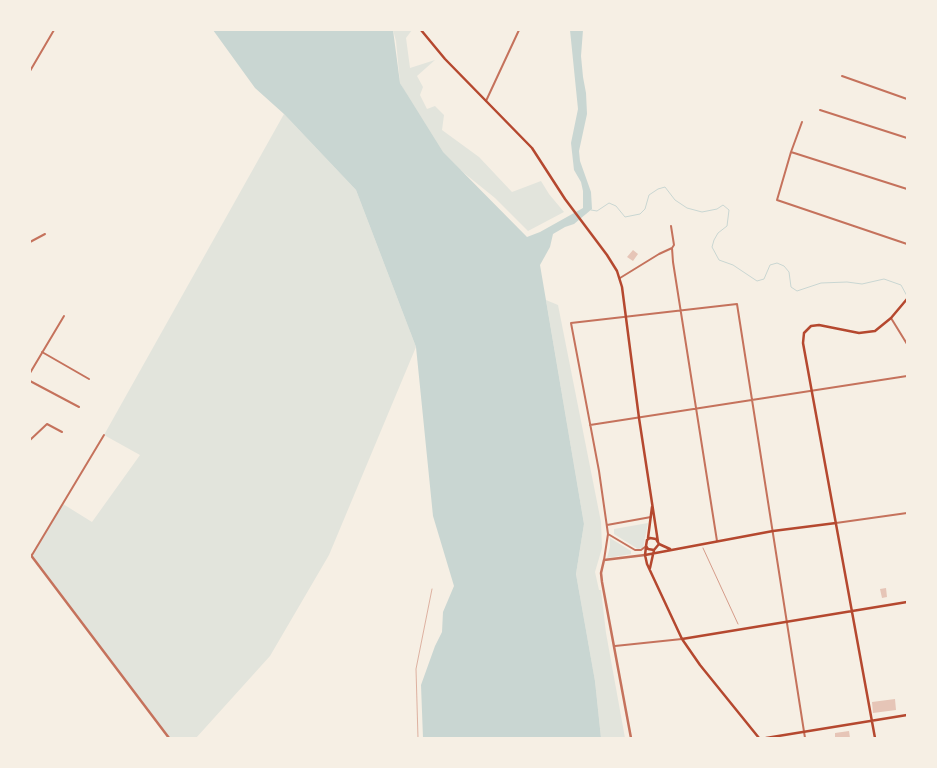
<!DOCTYPE html>
<style>
body{margin:0}
#map{position:relative;width:937px;height:768px;overflow:hidden;background:#f6efe4;font-family:"Space Grotesk",sans-serif}
canvas{display:block}
.frame{position:absolute;inset:0;border:31px solid #f6efe4;pointer-events:none}
</style>
<div id="map">
<canvas width="937" height="768"></canvas>
<div class="frame"></div>
</div>
<script>
const g = document.querySelector('canvas').getContext('2d');
g.lineJoin = 'round';
function fill(path, color) { g.fillStyle = color; g.fill(path, 'evenodd'); }
const shape = rows => new Path2D(rows.map(r => 'M' + r).join(''));
function strokePath(path, color, width, dash) { g.strokeStyle = color; g.lineWidth = width; g.lineCap = dash ? 'butt' : 'round'; g.setLineDash(dash || []); g.stroke(path); }
fill(shape([
 [393,30,412,30,406,38,410,68,435,60,417,76,423,87,420,95,427,109,435,106,444,115,442,130,479,157,512,192,541,181,549,194,564,212,528,231,495,198,438,152,400,83,396,41],
 [284,114,356,190,416,347,329,555,270,656,196,738,169,738,31,555,63,504,92,522,140,455,104,435],
 [546,300,558,305,601,522,602,548,595,572,599,590,601,590,606,633,625,738,601,738,595,681,576,574,584,524],
 [648,523,643,548,638,549,614,534,614,529],
 [610,538,631,551,631,554,607,558,610,547]
]), '#e2e4dc');
fill(shape([
 [213,30,393,30,400,83,443,152,527,237,540,232,583,208,583,191,581,182,574,170,571,143,578,109,570,30,583,30,581,56,583,77,586,93,587,114,579,151,580,161,591,192,592,209,574,224,565,227,553,234,550,247,540,265,584,524,576,574,595,681,601,738,423,738,421,685,435,646,442,632,443,612,454,586,433,516,416,347,356,190,284,114,255,88]
]), '#c9d6d2');
strokePath(shape([
 [591,210,597,211,609,203,616,206,625,217,640,214,645,209,649,195,658,189,665,187,675,200,687,208,702,212,717,209,723,205,729,210,727,226,718,233,714,240,712,247,719,260,733,265,757,281,764,279,770,265,777,263,784,266,789,272,791,287,797,291,821,283,847,282,862,284,884,279,901,285,907,296]
]), '#c9d6d2', 1);
fill(shape([
 [633,250,638,254,633,261,627,257],
 [886,588,887,597,882,598,880,589],
 [895,699,896,710,873,713,872,702],
 [849,731,850,738,835,738,835,733]
]), '#e6c5b7');
strokePath(shape([
 [703,548,738,624]
]), '#b5482f', 0.5);
strokePath(shape([
 [418,738,416,669,432,589]
]), '#c5725c', 0.5);
strokePath(shape([
 [30,71,54,30],
 [842,76,907,99],
 [486,101,519,30],
 [820,110,907,138],
 [802,122,791,152,777,200,907,244],
 [791,152,907,189],
 [671,226,674,245,672,248,673,262,717,541],
 [30,242,45,234],
 [620,278,659,254,672,248],
 [891,318,907,344],
 [42,352,89,379],
 [30,373,64,316],
 [30,381,79,407],
 [590,425,907,376],
 [30,440,47,424,62,432],
 [836,523,907,513],
 [607,525,651,517],
 [608,534,635,550,641,550,645,547],
 [32,555,104,435],
 [604,560,608,534,599,471,571,323,737,304,805,738],
 [615,646,682,639]
]), '#c5725c', 2);
strokePath(shape([
 [30,554,169,738],
 [631,738,602,582,601,573,604,560,645,555]
]), '#c5725c', 2.5);
strokePath(shape([
 [421,30,445,59,532,148,565,199,607,255,617,271,622,287,639,418,658,542],
 [648,538,652,507],
 [659,544,670,549],
 [646,547,645,555,647,564,682,639,700,665,759,738],
 [645,555,773,531,836,523],
 [650,568,654,550,659,544,656,539,650,538,647,540,646,546,648,549,654,550],
 [682,639,907,602],
 [766,738,907,715],
 [875,738,803,343,804,333,811,326,819,325,859,333,875,331,891,318,907,299]
]), '#b5482f', 2.5);
</script>
